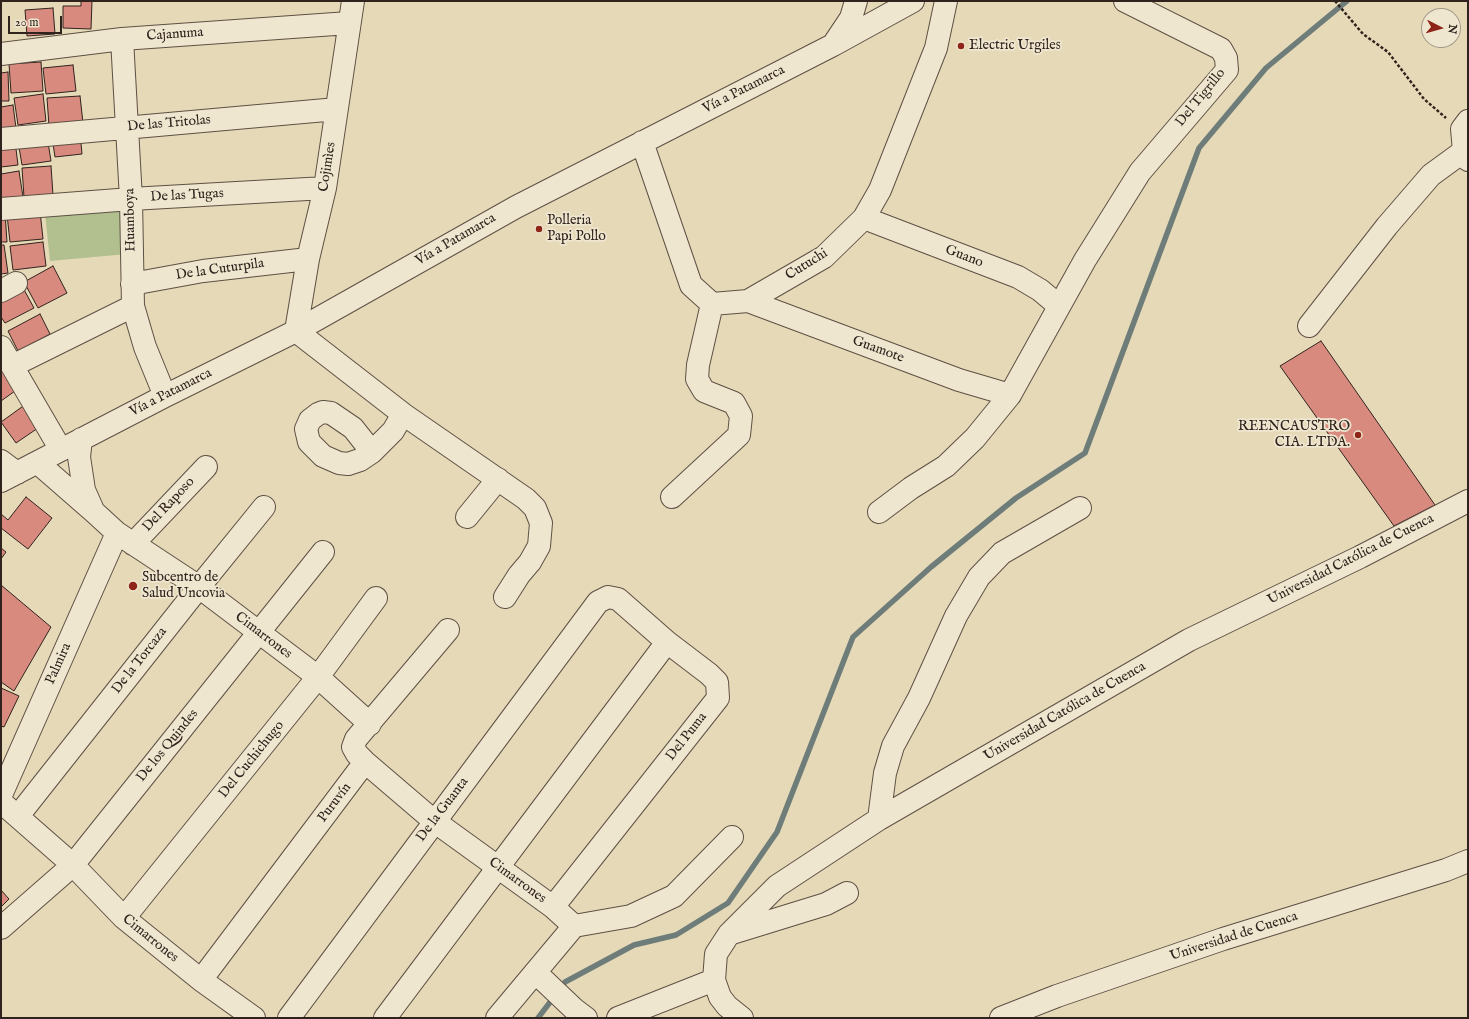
<!DOCTYPE html>
<meta charset="utf-8">
<style>
body{margin:0}
#map{position:relative;width:1469px;height:1019px;overflow:hidden;background:#e6d9b7;font-family:"IM FELL English",serif}
canvas{display:block}
.frame{position:absolute;inset:0;border:2px solid #30231d;pointer-events:none}
.north{position:absolute;left:1421px;top:8px;width:40px;height:40px;box-sizing:border-box;background:#efe6d0;border:1px solid #a39888;border-radius:50%;rotate:96deg;font-size:11px;font-weight:700;line-height:16px;text-align:center;color:#30231d}
.north::after{content:'';display:block;margin:auto;width:14px;height:18px;background:#8f2418;clip-path:polygon(50% 0,100% 100%,50% 72%,0 100%)}
.scale{position:absolute;left:8px;top:16px;width:54px;height:18px;box-sizing:border-box;border:2px solid #30231d;border-top:0;padding-left:5px;font-size:12px;line-height:14px;white-space:nowrap;color:#30231d;-webkit-text-stroke:3px #efe6d0;paint-order:stroke}
</style>
<div id="map">
<canvas width="1469" height="1019"></canvas>
<div class="frame"></div>
<div class="north">N</div>
<div class="scale">20 m</div>
</div>
<script>
const g = document.querySelector('canvas').getContext('2d');
g.lineJoin = 'round';
function fill(path, color) { g.fillStyle = color; g.fill(path, 'evenodd'); }
const shape = rows => new Path2D(rows.map(r => 'M' + r).join(''));
function strokePath(path, color, width, dash) { g.strokeStyle = color; g.lineWidth = width; g.lineCap = dash ? 'butt' : 'round'; g.setLineDash(dash || []); g.stroke(path); }
function drawText(font, color, halo, rows, align = 'center') {
  g.font = font + ' "IM FELL English",serif'; g.lineWidth = 3.5; g.setLineDash([]); g.textBaseline = 'middle'; g.strokeStyle = halo; g.fillStyle = color; for (const [text, x, y, turn = 0] of rows) {
    g.save(); g.translate(x, y); g.rotate((+turn || 0) * Math.PI / 180); g.textAlign = isNaN(turn) ? turn : align; if (halo) g.strokeText(text, 0, 0); g.fillText(text, 0, 0); g.restore();
  }
}
fill(shape([
 [122,205,127,254,50,261,45,213]
]), '#b2c090');
strokePath(shape([
 [560,989,565,982,634,945,676,935,728,903,777,832,853,637,931,567,1016,498,1085,453,1199,148,1266,68,1347,1],
 [538,1018,554,997]
]), '#6e7d79', 5.5);
const building = shape([
 [81,1,92,1,91,29,63,28,63,6,81,6,81,1],
 [53,8,55,34,27,36,25,10,53,8],
 [41,62,43,91,11,93,9,64,41,62],
 [73,65,76,91,46,94,43,68,73,65],
 [8,72,9,101,1,101,1,73,8,72],
 [43,94,46,121,18,125,14,98,43,94],
 [80,96,83,123,49,126,47,98,80,96],
 [13,105,16,128,1,130,1,107,13,105],
 [80,133,82,154,55,157,52,137,80,133],
 [47,136,51,161,22,165,18,141,47,136],
 [15,141,18,165,1,167,1,143,15,141],
 [51,166,53,195,24,197,22,168,51,166],
 [19,171,23,197,1,201,1,174,19,171],
 [40,211,43,239,10,242,7,215,40,211],
 [1,213,5,213,7,242,1,242,1,213],
 [43,242,46,266,13,270,10,246,43,242],
 [1,245,4,245,8,273,1,274,1,245],
 [53,266,67,293,38,308,24,282,53,266],
 [22,286,34,308,5,323,1,317,1,297,22,286],
 [40,314,50,334,18,351,8,331,40,314],
 [1321,341,1435,505,1394,526,1280,366,1321,341],
 [1,366,22,386,1,401,1,366],
 [26,404,41,426,16,443,1,422,26,404],
 [26,497,52,518,28,549,1,528,1,514,8,520,26,497],
 [1,548,6,552,1,559,1,548],
 [1,585,51,627,14,691,1,682,1,585],
 [1,688,19,696,4,727,1,726,1,688],
 [1,890,9,899,1,907,1,890]
]);
fill(building, '#d88a7e');
strokePath(building, '#30231d', 1);
const minor = shape([
 [353,1,325,188,308,259,296,331,403,414,526,499,535,508,541,523,539,546,530,562,519,575,505,597],
 [122,39,131,199,133,306,145,347,165,396],
 [835,42,851,18,856,1],
 [1,54,122,39,349,23],
 [1468,121,1462,129,1464,151,1468,160],
 [1,139,337,109],
 [642,142,691,285,712,304,748,301,824,257,864,218,880,190,936,48,946,1],
 [1,209,131,199,325,188],
 [864,218,1018,277,1040,290,1058,305],
 [132,284,203,271,308,259],
 [1,291,16,283],
 [748,301,959,380,1010,395],
 [1309,326,1387,226,1431,175,1464,151],
 [1,347,61,450],
 [12,366,133,306],
 [81,439,79,457,84,490,92,508],
 [372,452,353,428,331,413,323,412,318,414,310,420,306,429,309,442,323,456,339,463,348,464,360,460,372,452,393,431,403,414],
 [1,461,17,473],
 [38,463,93,511,117,533,199,587,318,677,370,724],
 [1,481,165,396,296,331,516,207,833,45,913,1],
 [672,497,739,435,741,416,734,403,704,391,697,379,698,365,712,304],
 [879,512,911,488,946,466,975,438,1010,395,1085,260,1140,172,1227,70,1226,58,1221,49,1125,1],
 [467,517,498,479],
 [133,544,206,467],
 [448,630,356,739,353,747,357,754,365,762,434,821,553,907,574,926],
 [1,795,117,533],
 [1,802,73,865,124,918,201,980,254,1018],
 [18,816,199,587,264,507],
 [879,819,885,773,893,746,919,698,956,616,979,577,1002,553,1080,508],
 [124,918,318,677,376,598],
 [574,926,631,916,674,896,732,837],
 [1,928,73,865,323,552],
 [732,933,826,904,847,893],
 [536,973,574,1009,586,1018],
 [201,980,365,762],
 [714,980,716,954,729,934,777,886,879,819,1189,640,1360,557,1468,501],
 [289,1018,598,602,608,597,618,599,667,642,709,674,717,682,718,698,553,907],
 [385,1018,667,642],
 [497,1018,574,926],
 [618,1018,714,980,720,997,727,1006,742,1018],
 [1001,1018,1057,996,1223,939,1446,870,1468,861]
]);
strokePath(minor, '#5e5044', 24);
strokePath(shape([
 [1335,1,1363,34,1388,52,1424,99,1446,118]
]), '#30231d', 2.5, [3, 2]);
strokePath(minor, '#efe6d0', 22);
for (const [x, y, r, color] of [
 [961,46,4,"#8f2418"],
 [539,229,4,"#8f2418"],
 [1358,435,4,"#8f2418"],
 [133,586,5,"#8f2418"]
]) { const dot = new Path2D(); dot.arc(x, y, r, 0, 2 * Math.PI); g.fillStyle = color; g.fill(dot); strokePath(dot, '#efe6d0', 1.5); }
drawText('14px', '#30231d', '#efe6d0', [
 ["Cajanuma",175,35,-4],
 ["Vía a Patamarca",744,90,-27],
 ["Del Tigrillo",1201,98,-51],
 ["De las Tritolas",169,124,-5],
 ["Cojimìes",328,167,-81],
 ["De las Tugas",187,196,-3],
 ["Huamboya",131,220,-91],
 ["Vía a Patamarca",456,240,-30],
 ["Guano",964,257,21],
 ["Cutuchi",807,265,-32],
 ["De la Cuturpila",220,270,-8],
 ["Guamote",878,350,20],
 ["Vía a Patamarca",171,393,-27],
 ["Del Raposo",169,505,-47],
 ["Universidad Católica de Cuenca",1351,560,-27],
 ["Cimarrones",263,636,37],
 ["De la Torcaza",140,661,-52],
 ["Palmira",59,664,-66],
 ["Universidad Católica de Cuenca",1065,712,-30],
 ["Del Puma",687,737,-52],
 ["De los Quindes",168,746,-51],
 ["Del Cuchichugo",252,760,-51],
 ["Puruvín",335,803,-53],
 ["De la Guanta",443,810,-53],
 ["Cimarrones",517,881,36],
 ["Universidad de Cuenca",1234,937,-18],
 ["Cimarrones",150,939,39]
]);
drawText('14px', '#30231d', '#efe6d0', [
 ["Electric Urgiles",969,46],
 ["Polleria",547,221],
 ["Papi Pollo",547,237],
 ["REENCAUSTRO",1350,427,"right"],
 ["CIA. LTDA.",1350,443,"right"],
 ["Subcentro de",142,578],
 ["Salud Uncovia",142,594]
], 'left');
</script>
